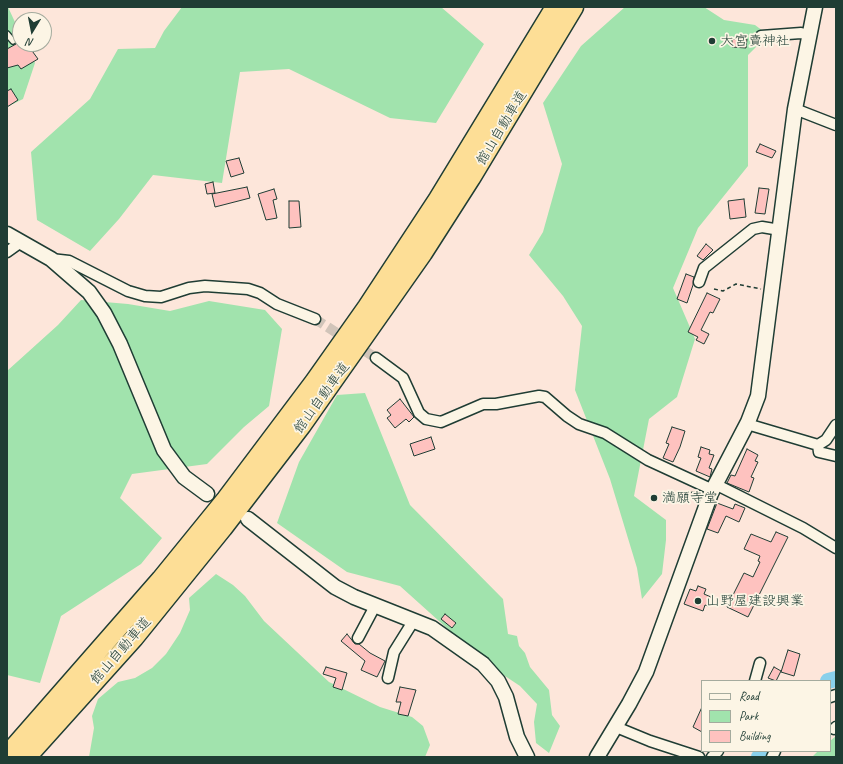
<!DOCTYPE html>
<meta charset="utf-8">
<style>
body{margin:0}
#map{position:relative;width:843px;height:764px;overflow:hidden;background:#fde6da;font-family:Caveat,sans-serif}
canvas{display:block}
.frame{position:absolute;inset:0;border:8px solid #1f3d34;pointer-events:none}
.legend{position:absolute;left:701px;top:680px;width:130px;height:72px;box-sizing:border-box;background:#fcf5e5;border:1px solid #a4ab9e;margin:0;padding:5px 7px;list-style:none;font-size:12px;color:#1f3d34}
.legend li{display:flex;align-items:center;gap:8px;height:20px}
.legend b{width:20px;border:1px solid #a4ab9e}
.north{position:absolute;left:12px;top:12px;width:40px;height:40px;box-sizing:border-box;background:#fcf5e5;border:1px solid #a4ab9e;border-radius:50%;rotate:190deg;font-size:11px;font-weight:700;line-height:16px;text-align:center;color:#1f3d34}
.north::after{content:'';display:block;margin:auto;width:14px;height:18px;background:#1f3d34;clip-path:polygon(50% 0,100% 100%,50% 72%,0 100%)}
</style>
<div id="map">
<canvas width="843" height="764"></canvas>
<div class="frame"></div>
<ul class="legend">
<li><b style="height:5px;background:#fcf5e5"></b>Road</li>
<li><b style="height:11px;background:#a1e3ad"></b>Park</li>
<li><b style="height:11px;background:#fec2bf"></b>Building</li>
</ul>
<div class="north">N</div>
</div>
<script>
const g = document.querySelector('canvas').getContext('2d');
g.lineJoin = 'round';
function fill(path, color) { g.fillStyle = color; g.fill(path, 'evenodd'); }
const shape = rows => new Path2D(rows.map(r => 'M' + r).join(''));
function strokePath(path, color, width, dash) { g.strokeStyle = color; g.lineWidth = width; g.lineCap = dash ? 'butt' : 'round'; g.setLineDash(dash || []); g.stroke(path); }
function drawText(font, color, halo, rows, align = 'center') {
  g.font = font + ' Caveat,"Klee One",sans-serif'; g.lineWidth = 3.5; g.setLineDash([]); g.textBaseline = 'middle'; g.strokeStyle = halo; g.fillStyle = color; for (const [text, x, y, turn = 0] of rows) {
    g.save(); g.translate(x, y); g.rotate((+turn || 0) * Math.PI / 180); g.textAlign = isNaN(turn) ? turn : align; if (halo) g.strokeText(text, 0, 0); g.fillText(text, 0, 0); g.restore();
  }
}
fill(shape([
 [8,7,20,33,20,44,26,44,35,63,23,99,7,107],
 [182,7,441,7,484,44,436,123,390,118,289,69,240,72,222,183,153,175,119,219,90,251,37,220,31,152,90,99,118,49,155,48,164,31],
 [625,7,704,7,724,20,755,25,763,31,763,40,748,55,748,166,698,228,673,288,695,339,677,397,649,419,634,496,666,520,666,540,662,574,642,599,637,568,610,479,575,390,582,326,563,296,529,255,543,232,562,164,543,103,581,46],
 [81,300,128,304,170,311,209,301,265,310,282,329,269,406,244,427,207,464,132,474,120,498,162,538,141,564,61,616,40,683,7,675,7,371,58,325],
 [365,393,410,505,503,599,508,634,517,636,519,646,525,653,530,667,549,690,552,715,560,726,549,753,536,743,534,722,537,704,520,686,493,668,469,648,400,586,347,572,277,523,299,462,337,395],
 [216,574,233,585,245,596,264,621,329,682,380,707,412,717,423,726,430,745,425,757,89,757,94,728,92,716,98,699,118,682,135,678,152,668,166,654,180,633,190,610,189,598],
 [836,736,836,757,812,757,818,751,830,751,830,741]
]), '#a1e3ad');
strokePath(shape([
 [828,681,836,679],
 [759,757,765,751]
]), '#89d0eb', 16);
const building = shape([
 [20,37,20,44,27,44,38,59,21,69,18,65,7,68,7,49,16,44,20,37],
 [732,39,747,39,746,48,732,47,732,39],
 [11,89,18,100,7,107,7,91,11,89],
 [760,144,776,151,772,158,756,152,760,144],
 [239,158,244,173,231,177,226,161,239,158],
 [213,182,215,193,207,194,205,184,213,182],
 [247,187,250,198,215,207,212,194,247,187],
 [759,188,769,189,765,214,755,213,759,188],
 [274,189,277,199,273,200,277,218,266,220,258,194,274,189],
 [744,199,746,217,730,219,728,201,744,199],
 [289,201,299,201,301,227,289,228,289,201],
 [706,244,713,250,703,260,697,256,706,244],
 [686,274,694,277,693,285,687,303,677,299,686,274],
 [707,293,720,299,713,313,710,312,701,330,709,334,704,344,696,340,698,337,688,332,707,293],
 [400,399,414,417,409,422,406,419,395,428,387,418,391,415,387,410,400,399],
 [672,427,685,431,680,447,673,462,663,458,669,444,666,443,672,427],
 [431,437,435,449,414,456,410,444,431,437],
 [701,447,710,450,709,454,714,455,709,468,712,469,710,477,696,471,701,458,698,457,701,447],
 [747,449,758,455,755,461,758,462,751,477,754,478,749,492,727,483,731,475,735,476,747,449],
 [717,503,733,509,735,504,745,508,739,522,726,516,718,533,707,529,717,503],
 [776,532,788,537,748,617,727,607,744,573,753,577,760,562,758,561,760,556,744,549,751,534,771,542,776,532],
 [698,586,706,589,704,594,711,597,708,606,705,605,703,611,684,604,690,589,696,591,698,586],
 [445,614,456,623,452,628,441,619,445,614],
 [347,634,355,644,359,644,370,653,385,661,377,677,361,670,365,661,341,641,347,634],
 [788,650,800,654,794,676,781,672,788,650],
 [326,667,347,673,342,690,333,687,336,678,323,674,326,667],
 [774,667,781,671,776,681,768,678,774,667],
 [400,687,416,690,408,716,398,714,401,702,396,702,400,687],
 [702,707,702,732,693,727,702,707]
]);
fill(building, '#fec2bf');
strokePath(building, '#1f3d34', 1);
strokePath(shape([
 [315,319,376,358]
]), '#d1c4b9', 10, [10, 5]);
const lane = shape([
 [7,34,13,41]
]);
const street = shape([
 [761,36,801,33,808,35],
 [795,109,836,125],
 [7,252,21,242],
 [51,259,69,261,128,291,145,296,161,297,189,288,205,286,248,289,260,293,277,304,315,319],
 [699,282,704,268,753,229,762,227,780,230],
 [376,358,403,378,419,413,426,419,441,422,483,404,496,404,539,396,545,397,567,416,579,424,605,433,648,460,713,490],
 [747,424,818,445,826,440,836,425],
 [818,445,819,452,836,456],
 [715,484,803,528,836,548],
 [358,638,375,606],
 [388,678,394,652,414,620],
 [755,681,760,663],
 [830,697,836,695],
 [616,727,650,741,699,757],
 [834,729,836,727],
 [712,757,718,751],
 [772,757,775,751]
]);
const secondary = shape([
 [7,234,51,259,89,292,104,313,120,344,164,450,184,477,207,494],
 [248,519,335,587,354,597,432,628,483,664,498,681,506,697,517,737,527,757],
 [597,757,629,704,646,672,711,493,748,422,758,396,795,109,815,7]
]);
const highway = shape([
 [7,755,161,579,226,499,314,382,367,307,438,199,555,7],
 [27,757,134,638,223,528,302,425,423,253,471,178,574,7]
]);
strokePath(lane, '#1f3d34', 8);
strokePath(street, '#1f3d34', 13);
strokePath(secondary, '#1f3d34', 17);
strokePath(highway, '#1f3d34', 21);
strokePath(shape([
 [714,289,723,291,736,284,761,289],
 [663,496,695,492]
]), '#1f3d34', 1.5, [4, 3]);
strokePath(lane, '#fcf5e5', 5);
strokePath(street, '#fcf5e5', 10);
strokePath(secondary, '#fcf5e5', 14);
strokePath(highway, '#fdde96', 18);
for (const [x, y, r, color] of [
 [712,41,4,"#1f3d34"],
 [654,498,4,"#1f3d34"],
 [698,601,4,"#1f3d34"]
]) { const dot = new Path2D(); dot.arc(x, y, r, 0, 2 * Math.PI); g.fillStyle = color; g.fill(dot); strokePath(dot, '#fcf5e5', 1.5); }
drawText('14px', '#1f3d34', '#fcf5e5', [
 ["大宮賣神社",720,41],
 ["満願寺堂",662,498],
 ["山野屋建設興業",706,601]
], 'left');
drawText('14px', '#1f3d34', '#fcf5e5', [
 ["館山自動車道",502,128,-59],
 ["館山自動車道",322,398,-54],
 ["館山自動車道",121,651,-49]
]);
</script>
